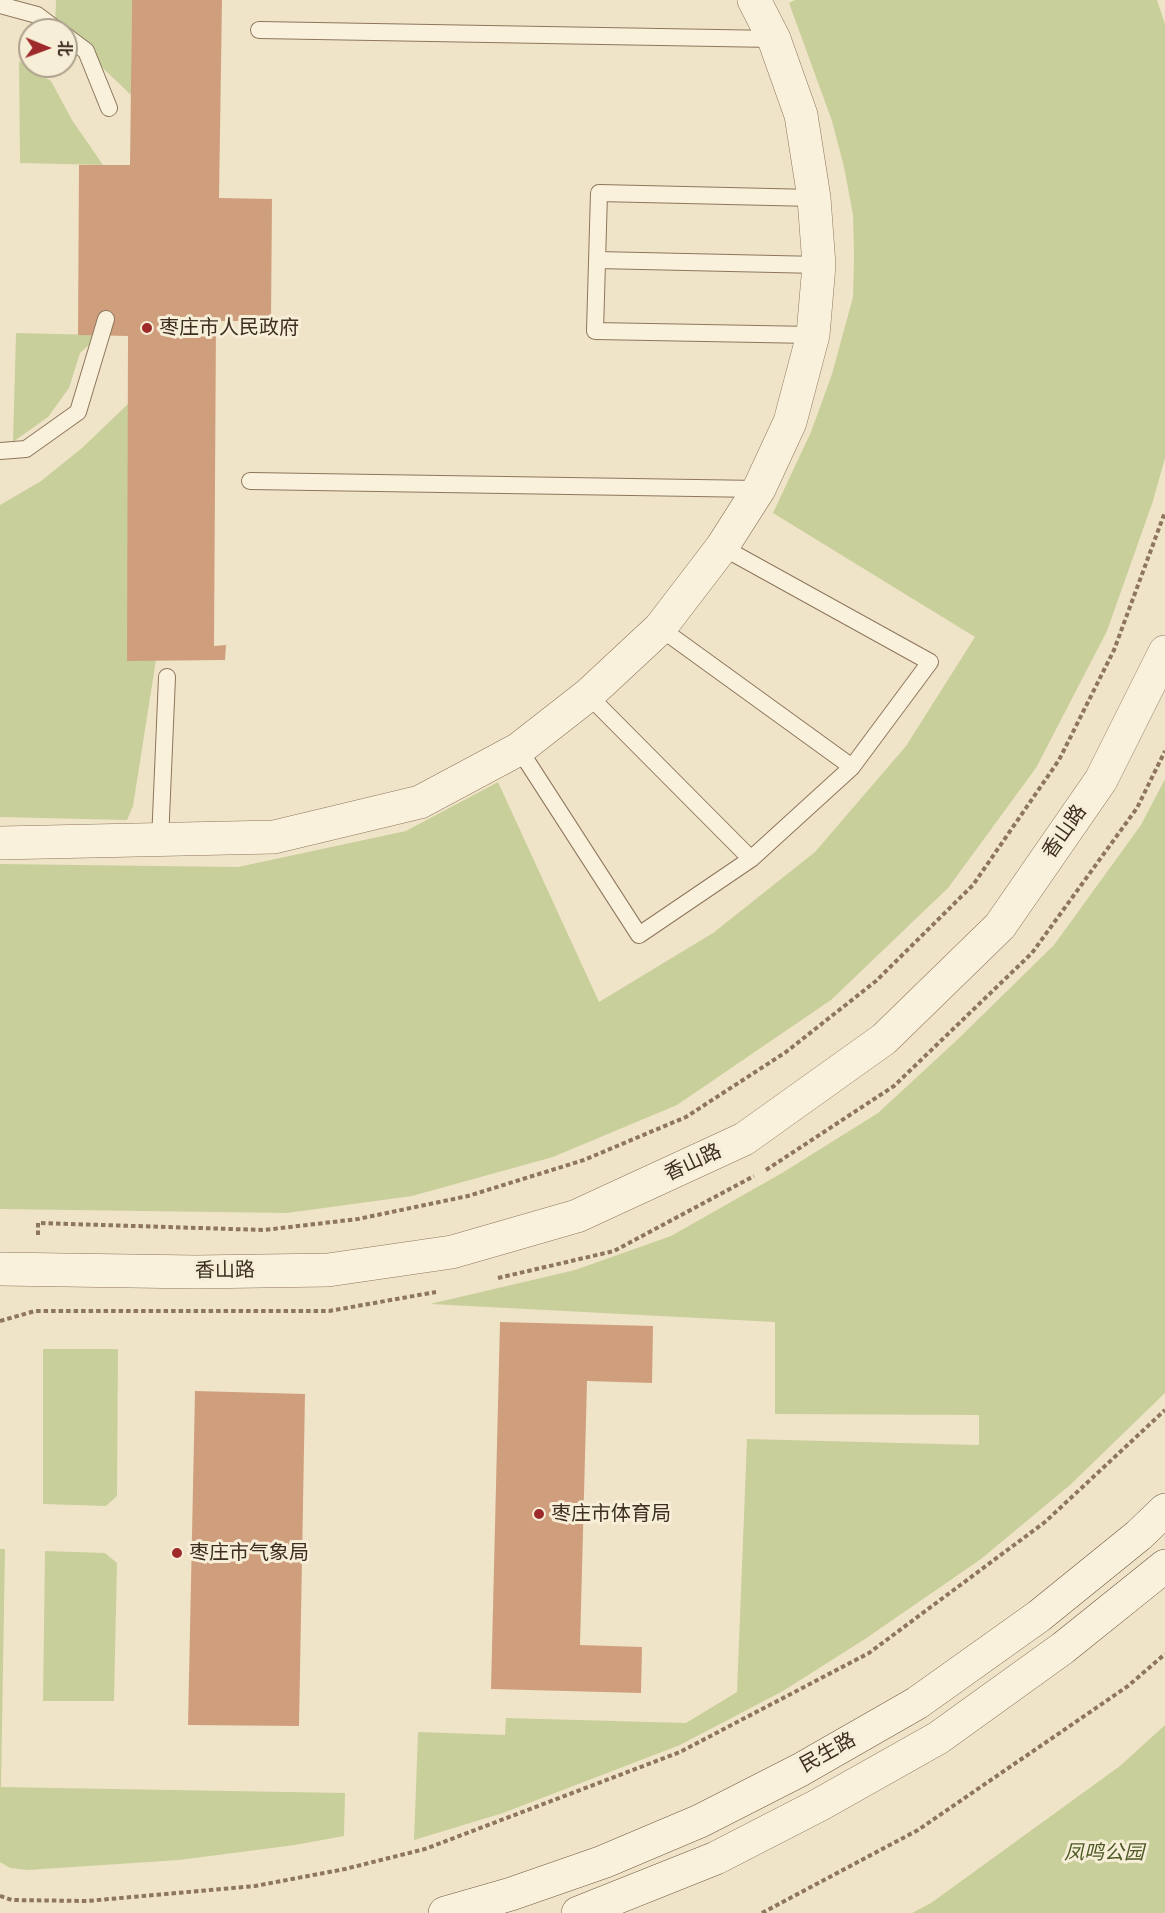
<!DOCTYPE html>
<meta charset="utf-8">
<style>
body{margin:0}
#map{position:relative;width:1165px;height:1913px;overflow:hidden;background:#f0e4c8;font-family:Bitter,"Noto Sans SC",serif}
canvas{display:block}
.north{position:absolute;left:18px;top:18px;width:60px;height:60px;box-sizing:border-box;background:#f7eed8;border:2px solid #ada18e;border-radius:50%;rotate:91deg;font-size:16px;font-weight:700;line-height:24px;text-align:center;color:#3d2e20}
.north::after{content:'';display:block;margin:auto;width:21px;height:27px;background:#9e2a2b;clip-path:polygon(50% 0,100% 100%,50% 72%,0 100%)}
</style>
<div id="map">
<canvas width="1165" height="1913"></canvas>
<div class="north">北</div>
</div>
<script>
const g = document.querySelector('canvas').getContext('2d');
g.lineJoin = 'round';
function fill(path, color) { g.fillStyle = color; g.fill(path, 'evenodd'); }
const shape = rows => new Path2D(rows.map(r => 'M' + r).join(''));
function strokePath(path, color, width, dash) { g.strokeStyle = color; g.lineWidth = width; g.lineCap = dash ? 'butt' : 'round'; g.setLineDash(dash || []); g.stroke(path); }
function drawText(font, color, halo, rows, align = 'center') {
  g.font = font + ' Bitter,"Noto Sans SC",serif'; g.lineWidth = 6; g.setLineDash([]); g.textBaseline = 'middle'; g.strokeStyle = halo; g.fillStyle = color; for (const [text, x, y, turn = 0] of rows) {
    g.save(); g.translate(x, y); g.rotate((+turn || 0) * Math.PI / 180); g.textAlign = isNaN(turn) ? turn : align; if (halo) g.strokeText(text, 0, 0); g.fillText(text, 0, 0); g.restore();
  }
}
fill(shape([
 [56,0,132,0,131,95,85,51,55,29],
 [795,0,1157,0,1165,24,1165,458,1153,501,1107,631,1036,768,948,888,831,1000,677,1105,553,1157,412,1196,287,1213,0,1209,0,864,238,867,406,831,498,782,599,1002,713,933,815,852,906,746,975,637,773,513,811,432,832,374,853,297,854,256,853,215,844,167,832,121,789,3],
 [19,61,51,81,72,120,103,165,20,163],
 [16,333,100,335,80,353,69,388,48,417,13,442],
 [128,404,156,660,133,806,127,820,0,817,0,505,41,481,82,448],
 [1165,779,1165,1393,1070,1485,981,1559,865,1639,783,1691,680,1745,503,1813,414,1840,418,1732,505,1735,506,1718,686,1723,737,1692,747,1439,979,1445,979,1415,775,1414,775,1322,430,1304,575,1270,671,1236,782,1173,878,1113,957,1040,1054,945,1141,825],
 [43,1349,118,1349,117,1496,106,1506,43,1504],
 [0,1549,5,1549,1,1787,345,1793,344,1836,295,1845,179,1860,28,1870,10,1868,0,1862],
 [45,1551,105,1553,117,1563,114,1701,43,1701],
 [1165,1725,1165,1913,912,1913,931,1903,1120,1766]
]), '#c9cf9b');
fill(shape([
 [132,0,222,0,219,198,272,199,271,321,216,321,214,646,226,645,225,660,127,661,128,336,78,335,79,165,130,165],
 [500,1322,653,1326,652,1383,587,1381,580,1645,642,1647,641,1693,491,1689],
 [195,1391,305,1394,299,1726,188,1725]
]), '#cf9f7d');
const service = shape([
 [0,5,37,15,57,30],
 [259,30,774,39],
 [66,36,86,51,109,108],
 [597,260,819,265],
 [813,335,595,331,599,193,814,198],
 [0,451,26,449,78,412,106,319],
 [250,481,759,489],
 [660,628,852,767],
 [588,695,751,859],
 [519,749,639,935,751,859,852,767,930,662,722,547],
 [160,841,167,677]
]);
const minor = shape([
 [0,843,274,837,420,802,519,749,588,695,660,628,722,547,759,489,790,422,813,335,819,265,814,198,801,115,774,39,754,0]
]);
const tertiary = shape([
 [0,1269,196,1272,328,1270,452,1252,577,1216,744,1139,884,1039,1000,926,1101,780,1165,652]
]);
const secondary = shape([
 [445,1913,511,1894,603,1862,700,1821,800,1770,917,1703,1039,1616,1139,1535,1165,1510],
 [578,1913,716,1858,819,1805,938,1738,1063,1648,1165,1566]
]);
strokePath(service, '#8d765c', 18);
strokePath(minor, '#8d765c', 34);
strokePath(tertiary, '#8d765c', 34);
strokePath(secondary, '#6f573f', 34);
strokePath(shape([
 [766,1170,894,1086,1032,953,1137,808,1165,751],
 [38,1235,38,1223,264,1230,358,1219,468,1196,584,1160,686,1117,786,1052,876,981,973,885,1059,760,1114,650,1165,512],
 [498,1278,614,1251,754,1176],
 [0,1321,35,1311,329,1311,436,1292],
 [0,1896,12,1900,87,1901,255,1886,345,1869,425,1849,680,1752,869,1653,1045,1522,1165,1410],
 [762,1913,918,1830,1128,1686,1165,1654]
]), '#8d765c', 4, [4.5, 3]);
strokePath(service, '#faf1dc', 16);
strokePath(minor, '#faf1dc', 33);
strokePath(tertiary, '#faf1dc', 33);
strokePath(secondary, '#faf1dc', 33);
for (const [x, y, r, color] of [
 [147,328,6,"#9e2a2b"],
 [539,1514,6,"#9e2a2b"],
 [177,1553,6,"#9e2a2b"]
]) { const dot = new Path2D(); dot.arc(x, y, r, 0, 2 * Math.PI); g.fillStyle = color; g.fill(dot); strokePath(dot, '#f7eed8', 2); }
drawText('20px', '#3d2e20', '#f7eed8', [
 ["枣庄市人民政府",159,328],
 ["枣庄市体育局",551,1514],
 ["枣庄市气象局",189,1553]
], 'left');
drawText('20px', '#3d2e20', '#f7eed8', [
 ["香山路",1065,832,-55],
 ["香山路",693,1163,-25],
 ["香山路",225,1271,-1],
 ["民生路",828,1753,-29]
]);
drawText('italic 20px', '#4d5a26', '#f7eed8', [
 ["凤鸣公园",1104,1853]
]);
</script>
